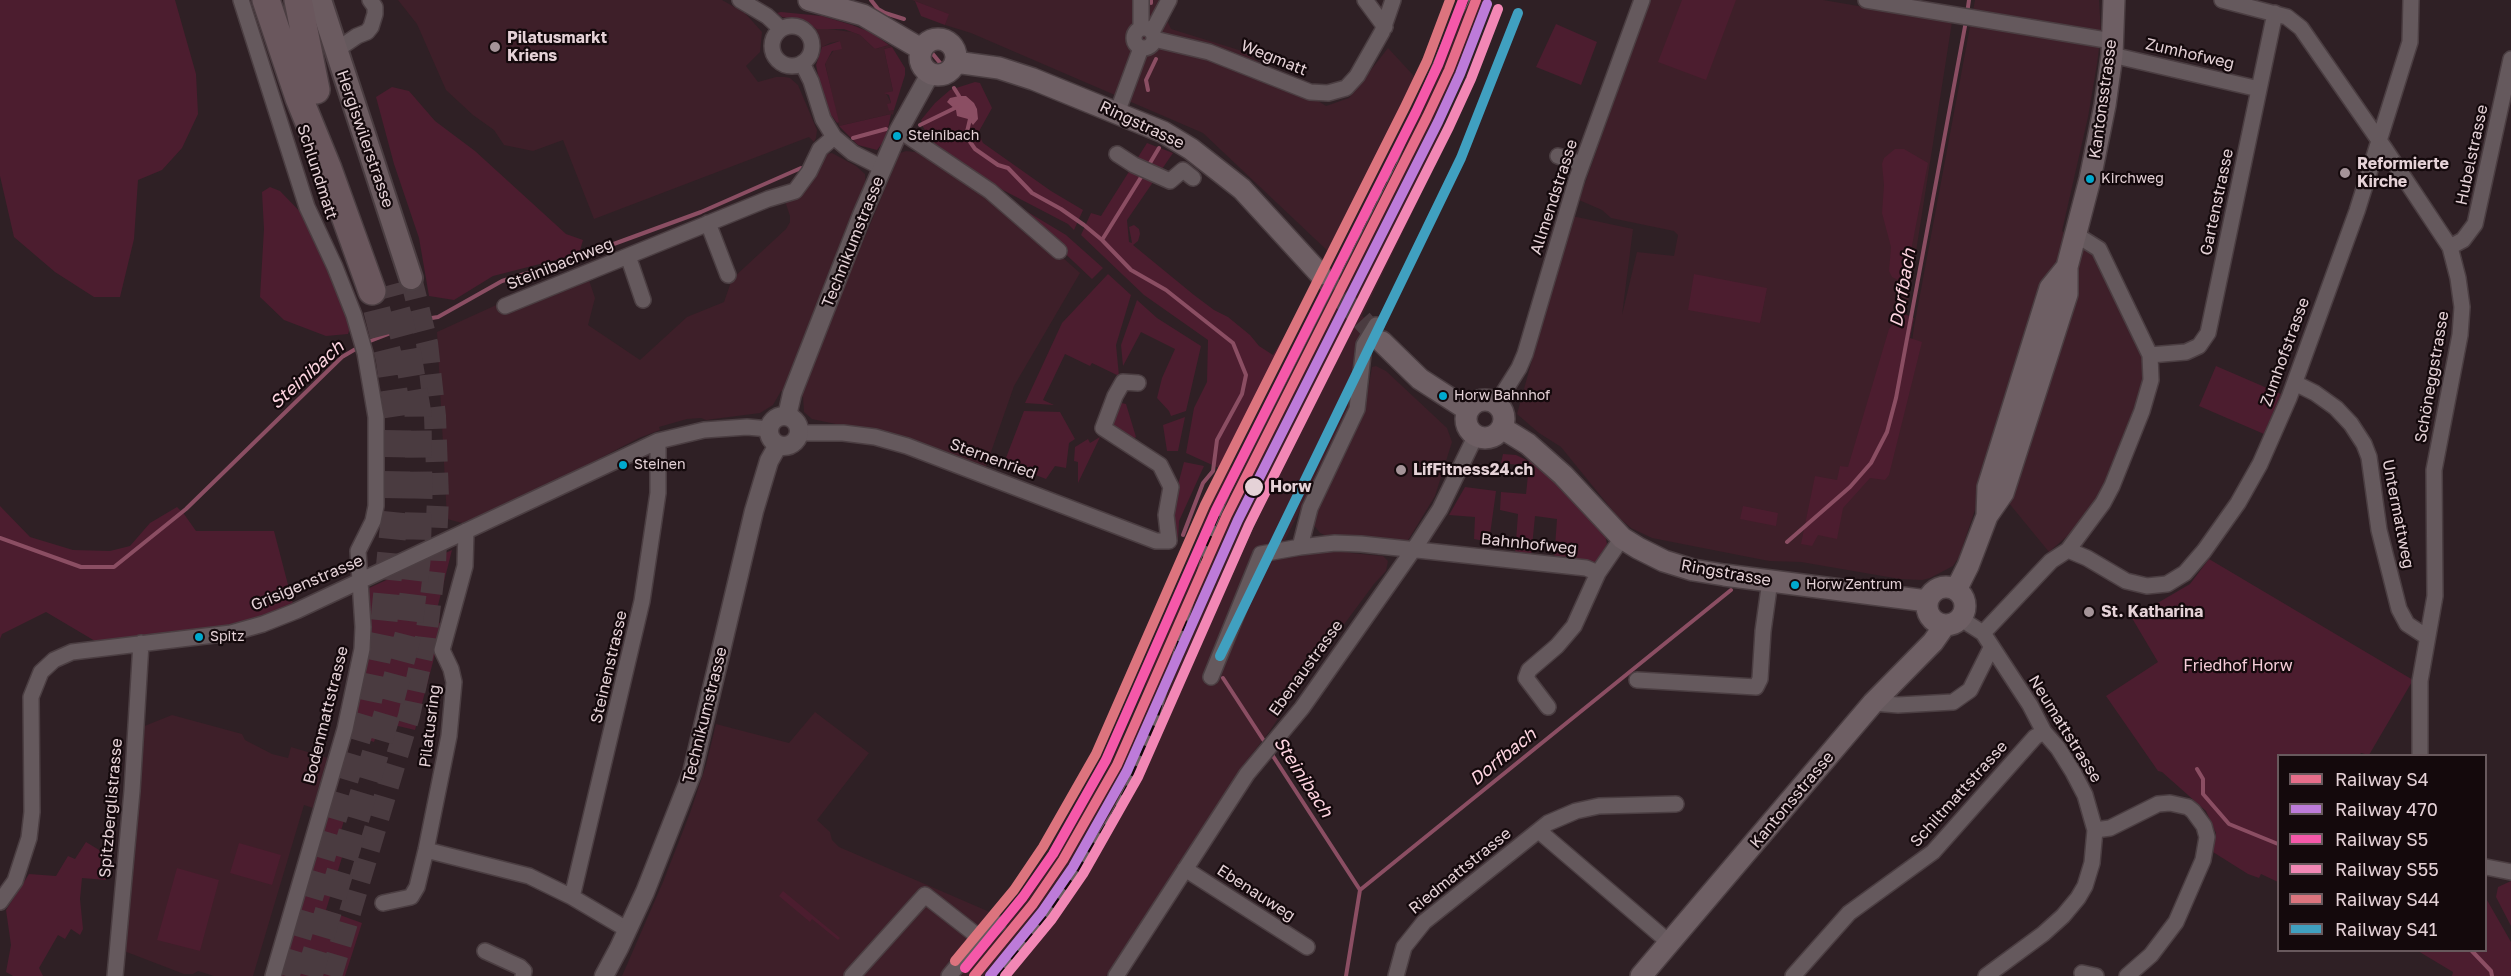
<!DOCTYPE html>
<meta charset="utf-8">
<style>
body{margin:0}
#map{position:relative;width:2511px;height:976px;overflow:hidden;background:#2f2025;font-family:"Golos Text",sans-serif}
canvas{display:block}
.legend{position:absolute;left:2277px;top:754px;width:210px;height:198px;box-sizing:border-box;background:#14090c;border:2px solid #68595d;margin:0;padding:8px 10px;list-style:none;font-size:18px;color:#e5d2d7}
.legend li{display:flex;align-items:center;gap:12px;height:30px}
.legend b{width:30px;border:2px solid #68595d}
</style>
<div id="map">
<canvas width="2511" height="976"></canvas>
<ul class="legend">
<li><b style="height:8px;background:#e66d8a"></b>Railway S4</li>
<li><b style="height:8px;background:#bd7bd9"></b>Railway 470</li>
<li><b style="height:8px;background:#f558a9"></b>Railway S5</li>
<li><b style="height:8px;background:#f287b5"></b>Railway S55</li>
<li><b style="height:8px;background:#dc747e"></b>Railway S44</li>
<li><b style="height:8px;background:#40a0c0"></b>Railway S41</li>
</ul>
</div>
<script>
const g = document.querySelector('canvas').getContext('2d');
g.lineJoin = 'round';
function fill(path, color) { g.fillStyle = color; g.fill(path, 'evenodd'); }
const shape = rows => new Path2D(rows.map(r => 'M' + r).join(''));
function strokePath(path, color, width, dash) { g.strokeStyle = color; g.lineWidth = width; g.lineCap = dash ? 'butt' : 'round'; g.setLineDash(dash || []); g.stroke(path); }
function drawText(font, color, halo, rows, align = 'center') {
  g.font = font + ' "Golos Text",sans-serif'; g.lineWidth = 4.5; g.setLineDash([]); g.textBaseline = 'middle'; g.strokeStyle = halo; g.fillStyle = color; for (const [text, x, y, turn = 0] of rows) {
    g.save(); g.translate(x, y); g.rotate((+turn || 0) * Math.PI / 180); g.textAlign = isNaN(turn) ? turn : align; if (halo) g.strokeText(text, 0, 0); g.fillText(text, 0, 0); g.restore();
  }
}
fill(shape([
 [398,0,722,0,745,13,762,32,760,52,746,66,758,82,776,77,785,77,790,78,798,85,817,130,816,138,814,142,809,137,594,219,563,140,533,151,504,145,494,130,473,115,446,90,417,24],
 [912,0,1158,0,1171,29,1242,51,1326,106,1349,98,1388,48,1413,75,1416,85,1333,256,1203,133,971,33,945,25,948,14],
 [1462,0,1491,0,1429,161,1418,201,1362,316,1371,322,1346,420,1284,542,1270,555,1330,547,1351,553,1383,556,1388,561,1386,571,1374,584,1322,654,1269,732,1244,764,1106,976,622,976,663,882,690,813,706,765,716,724,789,743,815,712,869,753,817,820,830,832,832,840,839,847,1006,919,1005,926,1061,845,1103,778,1139,707,1168,605,1191,560,1199,562,1201,524,1227,470,1239,461,1388,165],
 [1650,0,1823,0,1952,22,1897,373,1907,379,1914,327,1975,0,2099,0,2101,33,2097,64,2088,117,2062,231,2098,256,2141,351,2147,375,2099,498,2081,524,2049,552,2008,502,1976,507,1959,557,1953,566,1930,578,1922,580,1900,579,1801,562,1769,561,1652,538,1631,528,1617,516,1561,447,1539,433,1517,414,1572,216,1633,229,1622,315,1637,252,1674,256,1678,235,1674,231,1611,218,1602,210,1579,200],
 [813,27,852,32,860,35,875,49,889,45,892,47,884,49,893,91,886,93,891,103,889,111,894,110,893,115,891,114,839,126,825,63,840,41,830,43,822,47,820,50,819,40],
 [906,151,924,153,1008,209,1080,273,1014,386,984,472,878,433,812,419,804,412,803,397,781,391,773,405,760,413,706,420,701,418,687,419,659,427,660,430,639,438,529,495,462,523,447,519,437,332,584,265,595,298,588,325,640,360,687,317,724,302,732,279,786,229,790,222,790,216,785,201,826,154,832,153,856,166,865,174,866,185,839,255,856,258,900,153],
 [1376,366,1386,371,1447,428,1452,442,1435,496,1407,542,1327,536,1320,533,1313,524,1323,490,1358,426,1365,407,1372,367],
 [172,715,242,734,245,740,272,754,288,758,291,747,328,758,313,808,304,805,253,976,214,976,198,971,193,974,184,974,124,951,142,727]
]), '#3e1f29');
fill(shape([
 [0,0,175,0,196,74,198,114,182,148,162,170,138,180,134,239,120,297,94,297,55,272,14,237,0,176],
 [1682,0,1736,0,1706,80,1658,62],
 [915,1,949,14,945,25,921,16],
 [781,12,822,16,852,25,870,32,889,45,875,49,860,35,844,29,817,29,803,21,782,17,777,13],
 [1556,24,1597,42,1581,85,1536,67],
 [840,41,842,49,832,51,825,64,839,122,837,123,832,116,829,117,824,104,816,65,822,47],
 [892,47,905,68,905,75,894,110,889,111,887,104,891,103,889,95,884,93,893,91,884,49],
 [975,82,980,83,992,108,978,133,983,143,1051,191,1083,210,1074,230,1068,224,999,188,934,143,923,127,921,120,935,103,950,90],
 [392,87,409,91,435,121,475,151,566,234,583,240,579,254,493,276,454,300,429,296,419,238,394,164,376,97],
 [891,114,886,138,877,150,858,145,839,126],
 [1147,143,1173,153,1127,220,1129,242,1132,243,1129,227,1134,225,1139,229,1140,234,1138,241,1133,245,1194,295,1214,310,1228,317,1250,335,1259,346,1273,355,1304,303,1308,306,1276,361,1272,375,1221,469,1186,453,1194,408,1207,382,1208,340,1144,295,1081,235,1091,213,1101,216],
 [1895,149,1904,149,1928,163,1907,271,1903,279,1898,280,1892,277,1889,271,1891,247,1882,213,1884,185,1882,164,1884,158],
 [270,187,280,191,309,221,351,325,348,334,326,336,284,320,260,297,264,229,262,192],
 [1021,208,1066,235,1103,268,1092,279,1019,210],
 [1108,274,1131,295,1116,345,1119,376,1092,363,1090,366,1065,354,1043,400,1054,405,1025,403,1062,323],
 [1694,274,1767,288,1760,323,1688,310],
 [1137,300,1157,318,1201,346,1186,411,1171,416,1169,411,1157,398,1162,378,1175,349,1141,332,1123,366,1121,345],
 [1902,313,1914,318,1910,338,1922,342,1889,475,1885,480,1870,478,1843,508,1837,539,1818,535,1812,546,1801,544,1815,476,1837,480,1840,466,1848,467,1889,329],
 [2216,366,2281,394,2264,434,2199,406],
 [1117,402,1126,404,1136,437,1131,441,1112,425],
 [1024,411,1060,412,1075,439,1069,443,1066,468,1055,466,1046,479,1004,463],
 [1185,417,1178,451,1167,451,1163,425],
 [1100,437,1078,483,1078,462,1074,461,1075,447,1088,439,1090,443],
 [1503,454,1516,455,1541,467,1560,484,1605,535,1607,544,1595,564,1554,561,1557,519,1535,516,1531,557,1515,555,1518,514,1500,510,1501,492,1526,494,1529,466,1501,463],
 [1184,462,1204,466,1179,521,1178,540,1173,538,1170,515],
 [1465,487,1496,491,1489,542,1474,539,1475,517,1449,515],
 [0,506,30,537,73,550,110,551,130,546,150,523,177,507,184,514,196,531,274,531,293,604,260,617,224,626,95,641,46,612,2,634,0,639],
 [1743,506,1778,513,1776,526,1740,519],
 [452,550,434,621,443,624,415,730,381,722,374,742,348,733,368,613,369,588],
 [2209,559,2413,680,2369,755,2361,753,2359,756,2278,756,2278,882,2261,874,2259,878,2248,874,2213,852,2216,833,2206,811,2162,772,2158,771,2106,696,2158,662,2132,618,2190,584],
 [324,811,345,817,335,851,343,854,326,910,362,923,345,976,278,976],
 [86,842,109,856,106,880,82,878,80,899,83,929,80,935,71,929,65,939,58,935,39,968,43,976,13,976,6,972,11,945,6,910,29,874,56,876,68,856,75,859],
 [239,843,281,855,272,885,230,873],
 [177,868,219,880,200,951,157,940],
 [2486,881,2487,900,2511,942,2511,976,2452,976,2453,972,2418,951,2486,950],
 [2511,881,2511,926,2496,897,2498,887],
 [783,891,840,938,838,940,812,919,810,922,779,896]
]), '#4c1d2f');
fill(shape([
 [959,96,966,96,974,103,977,109,978,119,973,125,968,119,957,116,956,110,947,102,950,98]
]), '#8b4e63');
strokePath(shape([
 [871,0,878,9,885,13,904,19],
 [1151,0,1151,3],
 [1967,14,1969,0],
 [932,53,941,64],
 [954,88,959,96],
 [1148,90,1146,80,1156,59],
 [970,119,966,136,975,149,998,165,1008,168,1032,193,1061,209,1084,225,1102,240,1131,270,1166,290,1233,343,1246,375,1242,394,1217,440,1213,471,1203,483,1183,535],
 [920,125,957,107],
 [853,138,886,129],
 [1147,168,1159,148],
 [1102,240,1143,174],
 [365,343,396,331,413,321,438,317,502,281,570,260,701,212,801,168],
 [0,538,81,567,114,567,186,509,342,357,359,347],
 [1787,542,1850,487,1871,463,1887,432,1896,398,1966,21],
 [1223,678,1266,744],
 [1271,753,1360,890],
 [2197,769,2203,779,2203,794,2229,824,2278,844],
 [2471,950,2491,971,2492,976],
 [1346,976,1360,890,1731,590]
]), '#8b4e63', 4);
strokePath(shape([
 [1320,274,1382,342]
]), '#4a3b40', 21, [21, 10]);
strokePath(shape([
 [331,976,409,716,426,638,435,564,438,498,435,416,427,343,411,278]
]), '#4a3b40', 22, [22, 11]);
strokePath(shape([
 [286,976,368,703,383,631,396,500,398,418,389,358,372,291],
 [309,976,388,711,408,635,417,561,419,497,418,414,407,349,390,285]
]), '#4a3b40', 27, [27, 14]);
const minor = shape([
 [241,0,307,207,335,267,354,315,365,353,376,417,376,506,373,521,358,551,363,627,362,649,345,729,273,976],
 [740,0,767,16,781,29],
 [1141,0,1141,28],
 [1365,0,1385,27],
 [1866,0,2112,41],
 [2222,0,2287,17,2301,28,2385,149,2450,247,2458,278,2462,307,2460,335,2434,470,2435,596,2420,681,2420,756],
 '772 46a20 20 0 1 1 40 0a20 20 0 1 1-40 0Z',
 '1134 38a10 10 0 1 1 20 0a10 10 0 1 1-20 0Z',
 [1152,32,1169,0],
 [1154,39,1209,52,1310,92,1328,93,1346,88,1357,76,1382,32,1393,0],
 [335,51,357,36,367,32,371,27,375,14,375,7,370,0],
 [2112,55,2259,89],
 [802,63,811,81,823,119,834,137,853,153,883,168],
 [1117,113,1141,48],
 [899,130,990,191,1059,251],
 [1117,154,1134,165,1170,181,1183,170,1193,178],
 [1558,156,1582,164],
 [708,223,728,275],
 [2450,247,2463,240,2475,224,2511,59],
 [628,256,643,300],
 [505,306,768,199,795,191,809,172,820,149,834,137],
 [2150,355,2186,352,2199,346,2208,333,2275,13],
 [2295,383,2315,393,2336,408,2351,424,2364,444,2369,457,2379,530,2399,609,2407,624,2427,637],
 [1497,403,1519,368,1525,354,1577,178,1642,0],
 [799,433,843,433,875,437,907,446,1156,541,1169,541,1166,515,1171,487,1160,465,1103,428,1115,396,1123,382,1138,383],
 [1300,547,1310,508,1357,409,1364,345,1376,325],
 [2068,550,2087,558,2126,581,2147,586,2167,584,2185,573,2204,551,2238,503,2260,464,2289,398,2357,211,2410,42,2411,0],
 [1961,619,1983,633,2030,705,2044,732,2058,748,2073,772,2085,795,2095,830,2092,863,2085,886,2078,898,2063,916,2043,934,1986,976],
 [1983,633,2051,561,2068,550,2103,503,2112,486,2142,411,2151,380,2150,355,2099,249,2075,234],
 [1211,677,1261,554,1300,547,1335,543,1361,544,1586,568,1598,573],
 [1637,680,1756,687,1760,679,1763,631,1770,581],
 [1873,703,1898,705,1953,702,1970,690,1991,648],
 [1548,707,1526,678,1529,670,1557,646,1574,626,1598,573,1622,538],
 [2095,830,2110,828,2158,804,2170,803,2188,807,2193,811,2204,826,2207,837,2203,860,2176,922,2151,955,2127,976],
 [1539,831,1671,944],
 [426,850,529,876,572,897,628,930],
 [2486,867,2511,872],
 [1185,869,1307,947],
 [572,897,642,601,658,493,658,441],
 [0,902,15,881,29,838,32,812,31,697,41,672,54,660,72,652,231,633,263,624,296,611,658,441,704,430,747,427,769,429],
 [383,903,411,897,417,887,426,850,449,736,454,682,451,669,442,650,465,566,466,531],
 [485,951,520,967,524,971,523,976],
 [2082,973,2096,976],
 [115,976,132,791,141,643],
 [852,976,925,895,980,938],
 [949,976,980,938,998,924],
 [1116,976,1247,774,1302,708,1418,543,1440,509,1476,435],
 [1396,976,1404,947,1424,922,1548,823,1576,811,1599,806,1676,804],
 [1793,976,1849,913,1933,852,2035,737,2044,732]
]);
const tertiary = shape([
 '769 431a15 15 0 1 1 30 0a15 15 0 1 1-30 0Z',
 [787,416,792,394,862,215,899,130,930,74],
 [604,976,619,948,645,892,692,773,754,511,769,461,778,445]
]);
const secondary = shape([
 [809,0,863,15,921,49],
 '920 57a18 18 0 1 1 36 0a18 18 0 1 1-36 0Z',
 [955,62,999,68,1033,79,1163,132,1191,149,1242,189,1320,274],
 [1382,342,1420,379,1468,410],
 '1466 419a19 19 0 1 1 38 0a19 19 0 1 1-38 0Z',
 [1502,428,1528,444,1563,475,1622,538,1638,548,1664,561,1693,570,1724,575,1927,601],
 [1987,516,1988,487,2050,288,2067,267],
 '1927 606a19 19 0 1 1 38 0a19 19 0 1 1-38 0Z',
 [1956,590,1968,566,1987,516,2003,493,2067,294,2067,267,2090,179,2105,105,2112,55,2114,0],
 [1641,976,1873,703,1933,642,1945,625]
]);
const primary = shape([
 [320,0,411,278]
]);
const motorway = shape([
 [266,0,299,98,328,169,372,291],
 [298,0,316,90]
]);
strokePath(minor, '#4b3e42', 18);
strokePath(tertiary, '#4b3e42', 21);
strokePath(secondary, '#4b3e42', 24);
strokePath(primary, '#4b3e42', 26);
strokePath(motorway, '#4b3e42', 30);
strokePath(minor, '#65595d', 15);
strokePath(tertiary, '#65595d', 18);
strokePath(secondary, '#6e5f64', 21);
strokePath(primary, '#6b5b60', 22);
strokePath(motorway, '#6a575d', 27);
const rail = shape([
 [1169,702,1262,502],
 [997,976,1047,914,1085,859,1114,813,1131,780,1156,720,1214,524,1227,493,1394,163,1445,42,1467,0]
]);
strokePath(rail, '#665b5e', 6);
strokePath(rail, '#14090c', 4, [11]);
strokePath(shape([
 [974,976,1033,904,1063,860,1117,765,1227,515,1427,117,1449,70,1476,0]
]), '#e66d8a', 10);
strokePath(shape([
 [990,976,1042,912,1073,867,1127,771,1238,520,1438,122,1460,74,1487,4]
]), '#bd7bd9', 10);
strokePath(shape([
 [965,968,1023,897,1053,854,1106,760,1216,510,1416,112,1438,65,1463,0]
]), '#f558a9', 10);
strokePath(shape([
 [1005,976,1052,919,1083,874,1138,777,1249,525,1449,127,1471,79,1498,9]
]), '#f287b5', 10);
strokePath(shape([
 [955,961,1014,890,1043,847,1096,754,1205,505,1405,107,1427,61,1450,0]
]), '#dc747e', 10);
strokePath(shape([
 [1220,656,1461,158,1518,13]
]), '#40a0c0', 10);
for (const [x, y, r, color] of [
 [495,47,6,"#a59499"],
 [897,136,5,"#00a9ce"],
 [2345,173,6,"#a59499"],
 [2090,179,5,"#00a9ce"],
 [1443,396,5,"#00a9ce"],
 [623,465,5,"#00a9ce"],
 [1401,470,6,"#a59499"],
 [1254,487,10,"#e5d2d7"],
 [1795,585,5,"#00a9ce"],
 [2089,612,6,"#a59499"],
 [199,637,5,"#00a9ce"]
]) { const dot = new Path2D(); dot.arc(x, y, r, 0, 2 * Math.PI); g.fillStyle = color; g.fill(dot); strokePath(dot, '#14090c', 2); }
drawText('14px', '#e5d2d7', '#14090c', [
 ["Steinibach",908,136],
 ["Kirchweg",2101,179],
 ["Horw Bahnhof",1454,396],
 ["Steinen",634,465],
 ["Horw Zentrum",1806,585],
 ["Spitz",210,637]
], 'left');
drawText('bold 16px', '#e5d2d7', '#14090c', [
 ["Pilatusmarkt",507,38],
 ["Kriens",507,56],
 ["Reformierte",2357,164],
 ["Kirche",2357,182],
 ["LifFitness24.ch",1413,470],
 ["St. Katharina",2101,612]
], 'left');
drawText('16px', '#e5d2d7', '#14090c', [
 ["Zumhofweg",2190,54,13],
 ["Wegmatt",1274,58,22],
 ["Kantonsstrasse",2103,99,-82],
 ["Ringstrasse",1142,125,25],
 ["Hergiswilerstrasse",365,139,71],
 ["Hubelstrasse",2472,155,-78],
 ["Schlundmatt",317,172,72],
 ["Allmendstrasse",1554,197,-72],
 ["Gartenstrasse",2217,202,-78],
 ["Technikumstrasse",853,242,-68],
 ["Steinibachweg",560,264,-22],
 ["Zumhofstrasse",2285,352,-70],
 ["Schöneggstrasse",2432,377,-80],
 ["Sternenried",993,459,20],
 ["Untermattweg",2398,514,79],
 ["Bahnhofweg",1529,544,6],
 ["Ringstrasse",1726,573,10],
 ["Grisigenstrasse",307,583,-23],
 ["Steinenstrasse",609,667,-77],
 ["Ebenaustrasse",1306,668,-54],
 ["Bodenmattstrasse",326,715,-76],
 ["Technikumstrasse",705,715,-76],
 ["Pilatusring",430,726,-83],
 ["Neumattstrasse",2065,729,58],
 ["Schiltmattstrasse",1959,794,-48],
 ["Kantonsstrasse",1792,800,-50],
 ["Spitzberglistrasse",111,808,-85],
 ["Riedmattstrasse",1460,871,-39],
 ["Ebenauweg",1256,893,33]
]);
drawText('bold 16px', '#e5d2d7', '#14090c', [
 ["Horw",1270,487]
], 'left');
drawText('16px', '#f6cdd9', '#14090c', [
 ["Friedhof Horw",2238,666]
]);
drawText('italic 18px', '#fdd4e0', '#14090c', [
 ["Dorfbach",1903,288,-80],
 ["Steinibach",307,375,-42],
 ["Dorfbach",1503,757,-39],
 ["Steinibach",1303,777,57]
]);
</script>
